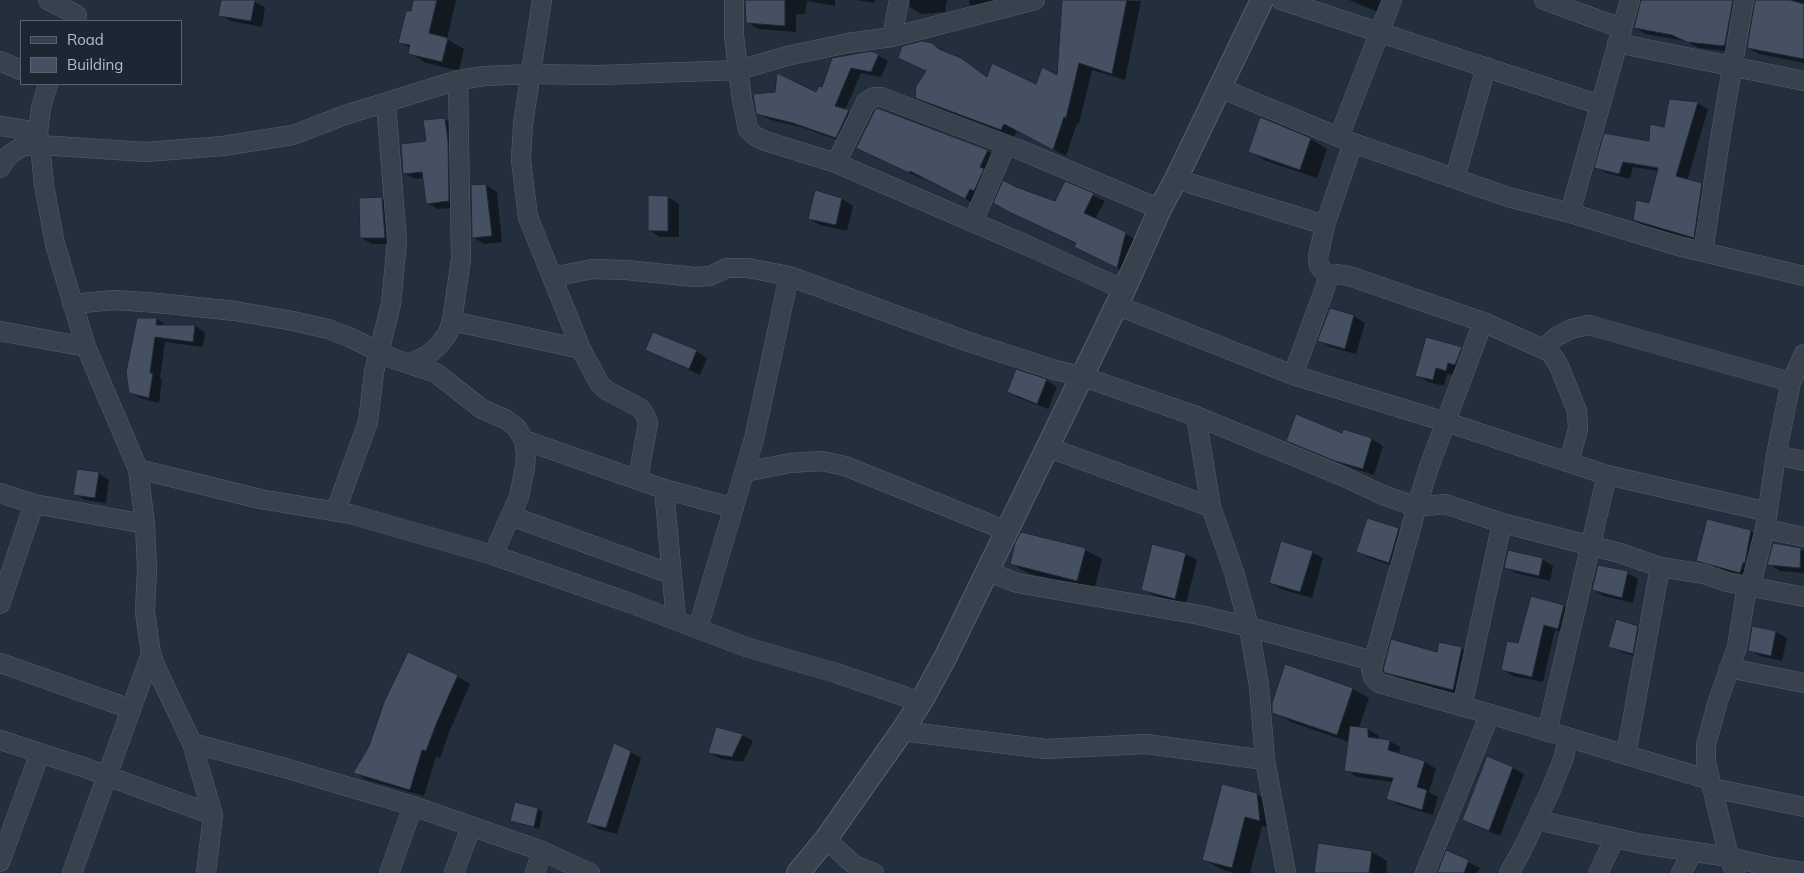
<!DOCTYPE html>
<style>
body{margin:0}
#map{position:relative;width:1804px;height:873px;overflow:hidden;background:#242f3e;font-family:Mulish,sans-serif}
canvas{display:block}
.legend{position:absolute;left:20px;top:20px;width:162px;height:65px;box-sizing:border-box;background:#1d2633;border:1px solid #59626f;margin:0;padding:6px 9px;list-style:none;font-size:15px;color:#b4bcc9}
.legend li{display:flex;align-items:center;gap:10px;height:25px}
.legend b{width:25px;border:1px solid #59626f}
</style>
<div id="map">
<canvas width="1804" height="873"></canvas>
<ul class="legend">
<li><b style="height:6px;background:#38414e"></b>Road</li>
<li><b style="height:14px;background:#455162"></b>Building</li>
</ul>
</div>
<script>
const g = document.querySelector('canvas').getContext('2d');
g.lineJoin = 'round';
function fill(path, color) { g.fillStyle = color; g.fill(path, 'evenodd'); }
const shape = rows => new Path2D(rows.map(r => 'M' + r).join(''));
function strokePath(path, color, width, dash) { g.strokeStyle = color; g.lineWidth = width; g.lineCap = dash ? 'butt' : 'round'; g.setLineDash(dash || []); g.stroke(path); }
fill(shape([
 [222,0,251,0,265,7,262,27,231,21,220,15],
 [415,0,456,0,447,39,464,49,459,71,426,63,409,53,410,48,400,42],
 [747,0,835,0,835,6,807,1,805,14,796,14,796,32,758,29,747,22],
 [855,0,875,0,875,3],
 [910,0,947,0,945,12,921,14,910,7],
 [969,0,1005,0,980,10,969,4],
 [1063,0,1141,1,1125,80,1092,70,1079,124,1077,123,1066,156,1017,130,1014,137,930,105,916,97,927,72,899,57,932,44,974,68,988,77,1037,85,1058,77],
 [1349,0,1384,0,1380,13],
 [1642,0,1747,0,1734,52,1699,48,1685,41,1646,34,1635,28],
 [1756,0,1804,0,1804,63,1759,54,1748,48],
 [878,55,888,61,881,77,861,73,845,110,859,117,846,143,804,128,768,119,757,113,816,94,823,89,833,59],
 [1697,103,1708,109,1687,181,1702,185,1712,191,1704,242,1644,226,1634,220,1650,205,1659,171,1633,167,1630,179,1606,173,1596,167,1650,143,1664,128],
 [445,119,456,126,460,207,438,209,427,203,424,178,415,179,404,173],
 [1311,139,1327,149,1317,178,1266,161,1250,151],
 [987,151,1001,158,979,206,924,177,923,179,871,155],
 [1066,183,1105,201,1095,219,1137,240,1128,273,1087,253,1077,244,1021,217,1056,203],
 [486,185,497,192,502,242,484,244,473,237],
 [816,191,842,199,853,206,847,231,820,225,809,219],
 [649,197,668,197,679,204,679,237,660,237,649,230],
 [382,199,393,205,396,244,373,244,361,238],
 [1330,310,1354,316,1365,323,1356,354,1330,347,1319,340],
 [138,319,157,319,167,326,195,326,205,332,203,347,165,342,160,378,162,380,159,403,140,398,130,392],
 [1461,348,1472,354,1457,376,1447,374,1444,386,1428,382,1417,375],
 [646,350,696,351,707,358,700,375],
 [1046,380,1057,387,1048,409,1019,398,1008,392],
 [1344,431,1372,439,1383,446,1374,475,1347,466,1298,446,1287,440,1343,435],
 [98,473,109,480,106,503,85,500,74,494],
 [1368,519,1399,529,1410,535,1400,568,1369,558,1358,552],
 [1708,520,1751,531,1767,541,1757,582,1714,570,1698,561],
 [1153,546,1186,554,1197,560,1186,604,1153,595,1142,589],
 [1801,549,1804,551,1804,573,1780,571,1769,564],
 [1085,550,1102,559,1094,590,1028,573,1012,564],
 [1312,552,1323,558,1312,598,1281,589,1270,583],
 [1542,559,1553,566,1550,581,1516,573,1505,567],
 [1627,573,1638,579,1633,603,1604,596,1593,590],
 [1532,597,1564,606,1575,612,1569,634,1555,630,1543,682,1513,676,1502,669,1519,645],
 [1637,627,1649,633,1644,659,1621,652,1610,646],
 [1776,632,1787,638,1782,661,1760,656,1749,650],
 [1461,648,1473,655,1464,695,1433,689,1396,677,1384,671,1438,653],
 [457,676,470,684,450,730,440,758,436,756,424,796,367,780,354,772],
 [1352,689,1369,698,1359,728,1368,729,1379,736,1379,740,1389,741,1400,747,1399,755,1425,762,1436,769,1429,792,1438,797,1433,815,1399,805,1388,798,1393,782,1357,777,1346,770,1349,742,1291,722,1274,712],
 [742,735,753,741,743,762,721,759,710,753],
 [630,752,641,758,617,834,598,829,587,823],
 [1487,758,1513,768,1524,774,1500,836,1475,826,1464,820],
 [1257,794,1273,804,1277,829,1262,826,1250,873,1234,873,1221,869,1204,860],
 [538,809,543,812,539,829,511,820],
 [1319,845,1372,852,1387,861,1386,873,1315,873],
 [1447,852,1480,868,1477,873,1439,873]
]), '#0007');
const building = shape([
 [221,0,255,0,251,21,218,16,221,0],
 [413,0,437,0,429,33,448,38,442,62,408,54,410,45,398,43,406,11,411,11,413,0],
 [745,0,785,0,785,26,746,23,745,0],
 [1062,0,1127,0,1112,74,1079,63,1066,118,1064,117,1053,150,1004,124,1001,130,915,98,916,86,926,71,898,58,902,46,922,41,932,43,939,49,961,58,987,77,992,63,1036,84,1042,67,1057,75,1062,0],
 [1641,0,1733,0,1725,44,1723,46,1687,42,1672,35,1634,28,1641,0],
 [1755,0,1790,0,1804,4,1804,59,1747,48,1755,0],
 [871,51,879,54,871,72,851,68,835,106,849,110,836,138,793,123,756,114,753,94,775,92,777,73,816,92,819,86,822,87,832,58,871,51],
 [1669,99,1698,102,1676,176,1702,183,1694,238,1633,220,1636,200,1649,203,1658,168,1623,162,1619,174,1594,168,1604,133,1649,141,1650,124,1664,127,1669,99],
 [877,108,988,150,980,167,984,169,974,191,970,189,965,199,910,171,909,173,856,148,875,110,877,108],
 [1260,117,1311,138,1300,170,1248,152,1260,117],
 [445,118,448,141,449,201,426,204,422,172,403,174,401,144,426,141,423,120,445,118],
 [1003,180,1016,187,1055,201,1065,181,1094,193,1084,213,1126,232,1117,268,1074,247,1076,243,1009,212,993,203,1003,180],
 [486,184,492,236,472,238,471,185,486,184],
 [815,190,842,198,836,225,808,219,815,190],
 [648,195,668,196,668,231,648,231,648,195],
 [382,197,385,238,360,238,359,198,382,197],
 [1330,308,1354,315,1345,349,1317,341,1330,308],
 [137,318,157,318,156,325,195,325,193,342,155,337,150,373,153,373,149,398,129,393,126,372,137,318],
 [653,332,697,350,689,369,645,350,653,332],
 [1426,337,1462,347,1455,365,1448,363,1446,371,1436,368,1433,380,1415,376,1426,337],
 [1016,369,1047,379,1037,404,1007,392,1016,369],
 [1296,414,1342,433,1343,429,1372,438,1363,469,1335,461,1286,441,1296,414],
 [77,469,99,472,95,498,73,495,77,469],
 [1367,518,1399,528,1389,563,1356,552,1367,518],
 [1707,519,1751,530,1745,563,1743,563,1740,573,1696,561,1707,519],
 [1021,532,1086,548,1077,581,1010,564,1015,543,1021,532],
 [1281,541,1313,551,1300,592,1269,583,1281,541],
 [1773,543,1801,548,1800,568,1767,565,1773,543],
 [1152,544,1186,553,1175,599,1141,590,1152,544],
 [1508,550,1543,558,1539,576,1504,568,1508,550],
 [1598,565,1628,571,1622,598,1592,590,1598,565],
 [1531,596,1564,605,1558,629,1544,625,1532,677,1501,670,1507,641,1518,643,1531,596],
 [1616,619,1638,626,1633,654,1608,647,1616,619],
 [1752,626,1776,631,1771,656,1748,651,1752,626],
 [1391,639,1437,652,1439,642,1462,647,1453,690,1385,673,1383,670,1391,639],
 [408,652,458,675,437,722,426,751,422,750,410,790,353,773,369,746,384,702,408,652],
 [1285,664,1353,688,1337,735,1272,713,1272,703,1285,664],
 [1350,726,1368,728,1368,737,1390,740,1388,750,1425,761,1417,787,1427,790,1422,810,1386,799,1393,778,1344,771,1350,726],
 [716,727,743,734,732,757,708,753,716,727],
 [614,743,631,751,606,828,586,823,614,743],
 [1487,756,1513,767,1489,831,1462,820,1487,756],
 [1222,784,1257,793,1260,821,1245,817,1232,868,1202,860,1222,784],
 [515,802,538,808,534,827,510,821,515,802],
 [1318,843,1372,851,1369,873,1314,873,1318,843],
 [1446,850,1469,860,1464,873,1437,873,1446,850]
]);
fill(building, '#455162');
strokePath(building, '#1f2835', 1);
const minor = shape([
 [48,0,77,15],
 [542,0,523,124,521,160,528,217,581,349,599,383,606,390,640,408,645,415,648,423,638,478],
 [734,0,734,36,742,100,748,129,755,136,765,141,836,163,1033,248,1124,290],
 [1281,0,1600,105],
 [1544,0,1621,28],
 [892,37,899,0],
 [1617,43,1804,81],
 [0,61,21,70],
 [48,84,41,108,38,132,40,145,44,185,55,244,86,347,138,469,145,524,147,569,145,612,151,654,158,672,192,743,213,815,206,873],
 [1220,88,1353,143,1508,197,1570,213,1678,246,1804,276],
 [0,126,38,132],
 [1339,137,1392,0],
 [836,163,866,102,874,97,881,97,1018,149,1160,209],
 [0,168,9,155,23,146,40,145,146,152,223,146,293,135,345,115,458,80,485,76,530,74,599,75,739,70,787,56,848,43,892,37,1035,0],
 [1455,178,1486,67],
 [1176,179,1325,225],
 [1570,213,1630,0],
 [973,222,1006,145],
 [1703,252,1721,133,1744,0],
 [552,277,593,269,626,270,695,277,710,276,727,268,748,268,789,276,966,341,1055,370,1081,376,1196,416,1340,475,1383,495,1417,507,1445,504,1502,523,1620,553,1660,567,1704,574,1727,582,1804,597],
 [1329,277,1319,266,1318,257,1325,225,1353,143],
 [72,304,114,300,158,303,235,311,293,321,328,329,349,337,394,359,436,373,482,409,505,419,516,427,524,440,526,454,525,467,519,497,493,555],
 [1116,305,1293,375,1446,422,1607,475,1768,512],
 [452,321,581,349],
 [1483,322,1429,467,1419,499,1371,670,1373,677,1379,683,1490,714,1710,780],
 [0,331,86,347],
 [1544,348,1556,337,1571,329,1589,325,1791,382],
 [409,364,428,355,440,344,448,333,452,321,461,259,458,80],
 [1293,375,1329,277,1337,274,1349,276,1483,322,1550,352,1559,366,1577,411,1578,429,1569,462],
 [1196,416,1211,507,1234,572,1249,627,1259,686,1265,760,1286,873],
 [524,440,664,489,734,508],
 [1047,447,1211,507],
 [1776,455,1804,461],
 [138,469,260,499,350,514,493,555,630,603,746,647,836,673,921,702],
 [745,472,790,463,822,461,845,466,1007,531],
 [664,489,676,620],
 [0,493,34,504,145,524],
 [336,510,368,422,374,372,391,304,397,241,386,103],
 [511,516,671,574],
 [1765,529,1804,537],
 [987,571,1017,583,1200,615,1249,627,1373,661],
 [0,604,34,504],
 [698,628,754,439,789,276],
 [0,663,131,709],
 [1729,668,1804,683],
 [1462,707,1502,523],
 [902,731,1046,749,1146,744,1265,760],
 [1547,732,1607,475],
 [0,740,83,767,213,815],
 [192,743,285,768,413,806,542,851,590,873],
 [1626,755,1660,567],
 [1712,788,1804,807],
 [1537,820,1642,844,1729,857,1772,867,1804,872],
 [826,839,854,865,874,873],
 [0,862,40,753],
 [72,873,151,654],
 [389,873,413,806],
 [454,873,471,827],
 [535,873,542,851],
 [1425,873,1490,714],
 [1509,873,1521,852,1550,792,1564,757,1568,737],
 [1598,873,1615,838],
 [1681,873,1693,852],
 [1735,873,1729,857,1706,762,1706,745,1717,704,1737,647,1747,587,1752,580,1765,529,1776,455,1791,382,1804,354]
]);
const tertiary = shape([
 [798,873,826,839,902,731,921,702,946,656,1124,290,1160,209,1176,179,1262,0]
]);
strokePath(minor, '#565f6c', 20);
strokePath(tertiary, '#565f6c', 24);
strokePath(minor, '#38414e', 19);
strokePath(tertiary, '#38414e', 22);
</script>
